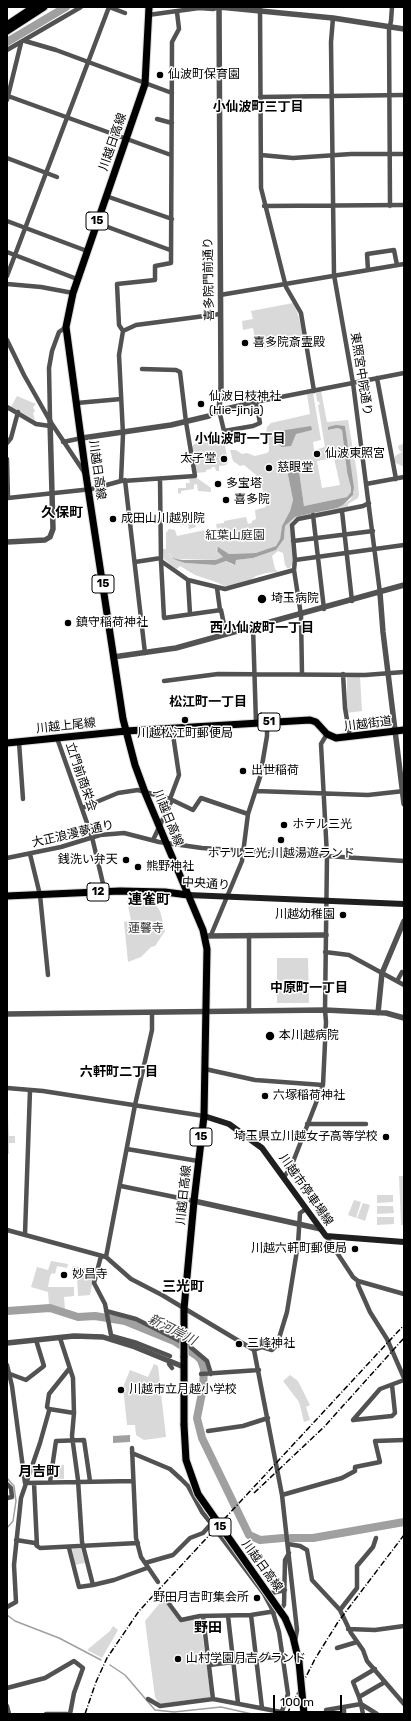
<!DOCTYPE html>
<meta charset="utf-8">
<style>
body{margin:0}
#map{position:relative;width:411px;height:1721px;overflow:hidden;background:#fff;font-family:Rubik,sans-serif}
canvas{display:block}
.frame{position:absolute;inset:0;border:8px solid #000;pointer-events:none}
.scale{position:absolute;left:273px;top:1695px;width:69px;height:18px;box-sizing:border-box;border:2px solid #000;border-top:0;padding-left:5px;font-size:12px;line-height:14px;white-space:nowrap;color:#000;-webkit-text-stroke:3px #fff;paint-order:stroke}
</style>
<div id="map">
<canvas width="411" height="1721"></canvas>
<div class="frame"></div>
<div class="scale">100 m</div>
</div>
<script>
const g = document.querySelector('canvas').getContext('2d');
g.lineJoin = 'round';
function fill(path, color) { g.fillStyle = color; g.fill(path, 'evenodd'); }
const shape = rows => new Path2D(rows.map(r => 'M' + r).join(''));
function strokePath(path, color, width, dash) { g.strokeStyle = color; g.lineWidth = width; g.lineCap = dash ? 'butt' : 'round'; g.setLineDash(dash || []); g.stroke(path); }
function drawText(font, color, halo, rows, align = 'center') {
  g.font = font + ' Rubik,"Noto Sans JP",sans-serif'; g.lineWidth = 3; g.setLineDash([]); g.textBaseline = 'middle'; g.strokeStyle = halo; g.fillStyle = color; for (const [text, x, y, turn = 0] of rows) {
    g.save(); g.translate(x, y); g.rotate((+turn || 0) * Math.PI / 180); g.textAlign = isNaN(turn) ? turn : align; if (halo) g.strokeText(text, 0, 0); g.fillText(text, 0, 0); g.restore();
  }
}
fill(shape([
 [293,303,298,314,305,344,257,349,253,328,243,330,242,321,253,319,251,311],
 [321,391,327,422,348,420,357,473,359,495,358,498,348,504,348,507,293,520,290,524,294,562,290,568,287,568,285,565,283,553,278,551,272,556,275,569,278,572,266,573,256,576,247,582,231,586,224,586,216,582,195,575,180,566,177,569,172,566,164,559,163,553,163,549,166,549,166,533,169,529,175,530,177,536,205,530,207,541,219,539,216,524,224,523,224,521,246,517,248,524,252,523,252,521,256,519,255,510,266,507,262,486,255,481,256,475,244,465,240,466,233,461,230,450,236,450,242,454,247,453,255,456,267,453,269,451,269,445,266,436,267,427,271,423,310,414,307,394,313,393,321,440,313,442,314,450,325,447,318,405,320,404,319,402,317,401,316,392],
 [345,426,354,492,351,499,343,505,337,508,295,517,285,526,284,539,276,550,253,558,236,560,233,565,226,561,215,565,185,563,171,557,168,553,176,559,217,560,223,557,216,550,219,548,229,554,257,553,276,546,280,539,282,526,290,511,293,500,288,475,299,471,304,506,347,497,351,492,351,488,347,472,342,430,338,428,329,430,328,427],
 [334,458,340,485,322,488,317,461],
 [17,396,36,404,33,407,35,411,33,413,35,420,11,407],
 [220,438,221,441,224,440,228,462,226,465,219,466,219,471,216,471,215,467,212,467,211,469,206,470,206,472,196,473,192,447,194,444],
 [404,443,404,467,394,462,395,456,402,452,399,450,398,446],
 [197,478,211,488,211,492,198,491,197,484,194,485,194,489,181,491,181,494,178,493,178,488,186,488,186,483,190,483,189,479],
 [191,516,196,527,189,529,188,524,182,525,181,520],
 [347,676,360,676,362,711,347,713],
 [144,900,145,901,155,904,160,911,165,931,155,946,151,947,141,957,128,962,124,922,131,920,127,901],
 [277,958,308,958,309,1003,277,1003],
 [7,1116,8,1116,9,1136,15,1136,15,1143,9,1143,9,1154,7,1154],
 [399,1176,404,1176,404,1225,401,1225],
 [377,1195,393,1195,393,1202,377,1203],
 [354,1200,361,1202,356,1218,348,1215],
 [363,1203,370,1205,365,1221,357,1218],
 [377,1206,393,1206,394,1213,377,1214],
 [377,1217,394,1217,394,1224,377,1225],
 [51,1261,68,1264,67,1268,57,1266,55,1274,52,1273,50,1276,48,1287,74,1287,74,1296,64,1297,65,1309,49,1305,48,1292,31,1287,37,1267,48,1270],
 [73,1266,95,1270,90,1295,78,1296,77,1274,71,1271],
 [154,1364,158,1366,166,1437,144,1440,136,1435,135,1425,127,1425,123,1387,130,1370,148,1377],
 [290,1375,298,1381,310,1405,306,1407,310,1420,304,1422,299,1402,283,1381],
 [54,1465,64,1465,64,1479,52,1478],
 [72,1549,81,1549,85,1563,75,1565],
 [163,1599,180,1621,200,1618,211,1697,159,1704,155,1697,145,1621],
 [113,1626,118,1630,102,1658,87,1650,110,1631]
]), '#d9d9d9');
fill(shape([
 [336,425,345,426,354,488,353,495,343,505,337,508,295,517,285,526,284,539,276,550,253,558,236,560,235,565,226,561,215,565,185,563,176,560,168,554,176,559,183,560,216,560,223,557,217,551,218,547,229,554,256,553,276,546,280,539,282,526,290,511,293,500,288,475,289,468,292,465,297,466,299,471,304,506,347,497,351,492,351,488,347,472,342,430,338,428,328,430,328,427],
 [311,426,312,430,296,434,291,446,282,447,275,442,275,435,279,431],
 [130,1435,130,1442,113,1443,113,1436]
]), '#a0a0a0');
strokePath(shape([
 [7,1478,14,1486,16,1501,13,1521,7,1528],
 [7,1615,15,1621,59,1638,101,1660],
 [110,1665,125,1675,155,1710,174,1712,221,1707,252,1714]
]), '#a0a0a0', 1.5);
strokePath(shape([
 [7,42,66,7],
 [7,1311,50,1308,78,1317,95,1316,125,1321,174,1341,197,1356,201,1360,204,1369,203,1388,197,1418,202,1438,249,1535,260,1540,283,1538],
 [291,1538,313,1538,404,1522]
]), '#a0a0a0', 8);
const primary = shape([
 [149,7,145,84,73,293,66,327,86,475,123,719,135,765,146,795,203,930,207,949,204,1116,194,1201,184,1309,184,1335],
 [7,743,126,731,310,720,316,722,327,734,336,738,404,730],
 [7,896,120,891,165,892,188,895],
 [184,1425,184,1356],
 [285,1618,293,1637,299,1662]
]);
const trunk = shape([
 [7,25,34,7],
 [7,31,44,7]
]);
strokePath(primary, '#dbdbdb', 9);
strokePath(trunk, '#dbdbdb', 9);
strokePath(shape([
 [109,7,125,13],
 [260,7,261,188,286,287,301,313,314,391],
 [148,15,199,8,213,9,219,7],
 [333,18,331,42,334,275,353,383,380,593],
 [25,41,56,50,172,93],
 [7,50,81,7],
 [8,96,171,155],
 [260,97,404,95],
 [7,100,21,43],
 [157,119,172,123],
 [261,155,293,158,351,154,404,154],
 [7,158,57,177],
 [106,196,172,219],
 [264,206,404,205],
 [390,206,389,30,391,21,392,7],
 [7,221,87,251],
 [97,223,170,250],
 [7,252,77,279],
 [368,270,367,254,394,250,397,265],
 [7,276,109,7],
 [7,284,41,287,73,293],
 [220,295,404,264],
 [123,331,119,325,117,284,155,280,155,266,171,263,172,42,179,29,177,12],
 [7,340,24,375,50,421,86,475],
 [142,369,176,370,180,372,186,422],
 [377,378,396,479],
 [256,402,260,423,253,426,224,431,219,410,250,403,404,373],
 [77,403,121,399],
 [7,407,36,424,50,426],
 [50,419,49,368,52,351,59,332,66,327],
 [63,442,82,438],
 [7,443,11,438,18,412],
 [7,459,8,498,92,489,121,481,123,434,119,355,123,331,136,325,220,314],
 [160,479,161,561,188,580,225,589,294,570],
 [125,480,145,653],
 [123,481,195,476,186,422],
 [366,484,404,477],
 [342,511,352,601],
 [313,515,324,609],
 [293,541,373,531],
 [295,560,404,545],
 [161,561,164,618,221,610,226,634],
 [135,562,161,558],
 [188,580,190,614],
 [217,588,220,610],
 [253,627,256,723],
 [302,674,301,615,294,570,295,560,292,525,298,519,363,506,369,503],
 [343,674,345,708,350,737],
 [164,681,218,674,365,675,404,672],
 [57,738,92,837,105,892],
 [19,742,23,799],
 [256,791,368,795,404,791],
 [170,799,179,775,172,728],
 [82,808,118,793,138,790,170,799,193,810,201,798,248,814],
 [153,840,172,800],
 [30,854,40,895,48,975],
 [7,858,61,847,100,835,124,833,159,842,202,848,404,861],
 [211,935,242,861,248,814,260,777,267,736,267,723],
 [325,952,349,955,404,985],
 [397,981,402,972,404,973],
 [249,1011,249,935],
 [205,1069,255,1080,323,1085],
 [7,1088,43,1091,204,1116],
 [307,1124,366,1124],
 [127,1149,198,1161],
 [284,1177,291,1167,323,1085,326,1022,325,1010,327,856,321,744,327,734],
 [121,1186,194,1201],
 [7,1230,106,1257,131,1279,162,1295,254,1350,282,1495,297,1630,295,1641],
 [25,1234,30,1090],
 [326,1236,353,1277,358,1281,404,1294],
 [101,1256,94,1283,105,1304,112,1340],
 [106,1257,135,1105,152,1030,152,1012],
 [358,1281,358,1285,370,1312,387,1339,404,1378],
 [106,1311,136,1319,188,1345,207,1361,211,1374],
 [112,1336,137,1343,170,1356],
 [60,1338,73,1378,74,1413,72,1436,78,1480,82,1542,93,1585,114,1580,147,1568],
 [254,1350,262,1347,272,1350,277,1345,287,1312,298,1244,300,1213,306,1209],
 [169,1364,172,1368],
 [7,1365,12,1386,25,1483],
 [10,1374,26,1380,44,1366,36,1340],
 [201,1374,259,1370],
 [49,1409,47,1407,49,1394,69,1369],
 [353,1420,392,1416,395,1413,392,1385],
 [353,1420,380,1389,404,1380],
 [208,1431,243,1426,268,1418],
 [132,1448,136,1538,141,1557,158,1582],
 [132,1453,170,1469,181,1479,188,1486,202,1512,214,1527],
 [50,1482,56,1441,84,1440,90,1481],
 [25,1483,133,1481],
 [34,1483,37,1546,40,1548,138,1543],
 [7,1484,11,1488,12,1497,7,1498],
 [282,1495,342,1478,355,1471,355,1467,380,1462,375,1441,404,1440],
 [218,1533,264,1594,272,1609,279,1632,288,1694,281,1714],
 [16,1540,35,1543,37,1546],
 [288,1544,300,1546,307,1550,312,1580,340,1610,351,1633,363,1650,367,1661,404,1704],
 [69,1548,79,1587,93,1585],
 [145,1563,173,1555,190,1538,203,1533,211,1524],
 [267,1594,285,1590],
 [164,1597,181,1620,200,1616,251,1615,276,1611,281,1609,284,1605,285,1560,289,1553],
 [7,1607,16,1602,14,1565,21,1498,40,1443,49,1411,49,1409,74,1413],
 [340,1610,357,1588,357,1566,373,1547,376,1538],
 [251,1615,262,1708],
 [203,1616,213,1699,281,1712],
 [228,1616,238,1703],
 [348,1629,375,1630,404,1626],
 [337,1648,357,1642],
 [209,1665,282,1656],
 [7,1688,45,1678,74,1661,83,1668,74,1693,70,1714],
 [359,1697,353,1682,375,1669],
 [148,1699,160,1706,213,1699],
 [7,1706,9,1714],
 [344,1707,344,1714],
 [46,1714,67,1714],
 [327,1714,326,1710,361,1704,363,1714],
 [377,1714,361,1704,359,1697,385,1682]
]), '#525252', 4.5);
strokePath(shape([
 [219,7,333,18,404,29],
 [82,438,171,425,209,416,219,410,221,387,219,7],
 [7,542,45,540,50,537,53,529,50,421],
 [380,593,383,632,404,804],
 [113,657,176,648,404,585],
 [205,936,326,935],
 [378,1013,382,973,404,921],
 [7,1014,325,1010,386,1013,404,1018],
 [194,1201,321,1229],
 [7,1343,74,1336,103,1337,135,1347,184,1367]
]), '#525252', 5.5);
strokePath(shape([
 [188,895,404,904],
 [204,1116,229,1124,262,1148,326,1236,404,1242]
]), '#1f1f1f', 6);
strokePath(primary, '#000', 7);
strokePath(trunk, '#000', 7);
strokePath(shape([
 [254,1493,324,1427,404,1338],
 [85,1714,96,1682,107,1658,139,1611,404,1325],
 [287,1714,315,1659,338,1622,404,1535]
]), '#000', 1.5, [6, 2, 1, 2]);
const primaryBridge = shape([
 [184,1356,184,1335],
 [184,1425,186,1460,198,1494,285,1618],
 [299,1662,304,1714]
]);
strokePath(primaryBridge, '#dbdbdb', 9, []);
strokePath(primaryBridge, '#000', 7);
for (const [x, y, r, color] of [
 [160,75,4,"#000"],
 [245,343,4,"#000"],
 [201,404,4,"#000"],
 [317,454,4,"#000"],
 [224,459,4,"#000"],
 [269,468,4,"#000"],
 [218,484,4,"#000"],
 [226,500,4,"#000"],
 [113,519,4,"#000"],
 [262,599,5,"#000"],
 [68,623,4,"#000"],
 [185,720,4,"#000"],
 [243,771,4,"#000"],
 [284,825,4,"#000"],
 [281,840,4,"#000"],
 [126,860,4,"#000"],
 [138,867,4,"#000"],
 [343,915,4,"#000"],
 [270,1036,5,"#000"],
 [265,1096,4,"#000"],
 [386,1137,4,"#000"],
 [355,1249,4,"#000"],
 [64,1275,4,"#000"],
 [239,1344,4,"#000"],
 [121,1390,4,"#000"],
 [257,1598,4,"#000"],
 [178,1659,4,"#000"]
]) { const dot = new Path2D(); dot.arc(x, y, r, 0, 2 * Math.PI); g.fillStyle = color; g.fill(dot); strokePath(dot, '#fff', 1.5); }
for (const [x, y, w] of [
 [97,221,22],
 [103,584,22],
 [269,722,22],
 [98,892,22],
 [201,1137,22],
 [220,1527,22]
]) { const box = new Path2D(); box.roundRect(x - w / 2, y - 9, w, 18, 3); g.fillStyle = '#fff'; g.fill(box); strokePath(box, '#000', 1); }
drawText('bold 11px', '#000', null, [
 ["15",97,221],
 ["15",103,584],
 ["51",269,722],
 ["12",98,892],
 ["15",201,1137],
 ["15",220,1527]
]);
drawText('12px', '#000', '#fff', [
 ["仙波町保育園",168,75],
 ["喜多院斎霊殿",253,343],
 ["仙波日枝神社",209,397],
 ["(Hie-jinja)",209,411],
 ["仙波東照宮",325,454],
 ["太子堂",216,459,"right"],
 ["慈眼堂",277,468],
 ["多宝塔",226,484],
 ["喜多院",234,500],
 ["成田山川越別院",121,519],
 ["埼玉病院",271,599],
 ["鎮守稲荷神社",76,623],
 ["川越松江町郵便局",185,734,"center"],
 ["出世稲荷",251,771],
 ["ホテル三光",292,825],
 ["ホテル三光;川越湯遊ランド",281,854,"center"],
 ["銭洗い弁天",118,860,"right"],
 ["熊野神社",146,867],
 ["川越幼稚園",335,915,"right"],
 ["本川越病院",279,1036],
 ["六塚稲荷神社",273,1096],
 ["埼玉県立川越女子高等学校",378,1137,"right"],
 ["川越六軒町郵便局",347,1249,"right"],
 ["妙昌寺",72,1275],
 ["三峰神社",247,1344],
 ["川越市立月越小学校",129,1390],
 ["野田月吉町集会所",249,1598,"right"],
 ["山村学園月吉グランド",186,1659]
], 'left');
drawText('12px', '#000', '#fff', [
 ["川越日高線",113,142,-71],
 ["喜多院門前通り",209,279,-91],
 ["東照宮中院通り",361,374,81],
 ["川越日高線",97,470,82],
 ["川越街道",368,724,-7],
 ["川越上尾線",66,726,-6],
 ["立門前商栄会",81,777,71],
 ["川越日高線",168,818,68],
 ["大正浪漫夢通り",73,834,-13],
 ["中央通り",206,884,4],
 ["川越市停車場線",306,1190,55],
 ["川越日高線",184,1195,-84],
 ["川越日高線",262,1566,54]
]);
drawText('12px', '#303030', '#fff', [
 ["紅葉山庭園",235,536],
 ["蓮馨寺",146,929]
]);
drawText('bold 13px', '#000', '#fff', [
 ["小仙波町三丁目",258,107],
 ["小仙波町一丁目",240,439],
 ["西小仙波町一丁目",262,628],
 ["松江町一丁目",208,702],
 ["中原町一丁目",309,988],
 ["六軒町二丁目",119,1072]
]);
drawText('italic 13px', '#414141', '#fff', [
 ["新河岸川",172,1330,27]
]);
drawText('bold 14px', '#000', '#fff', [
 ["久保町",62,513],
 ["連雀町",149,900],
 ["三光町",183,1287],
 ["月吉町",39,1472],
 ["野田",208,1628]
]);
</script>
